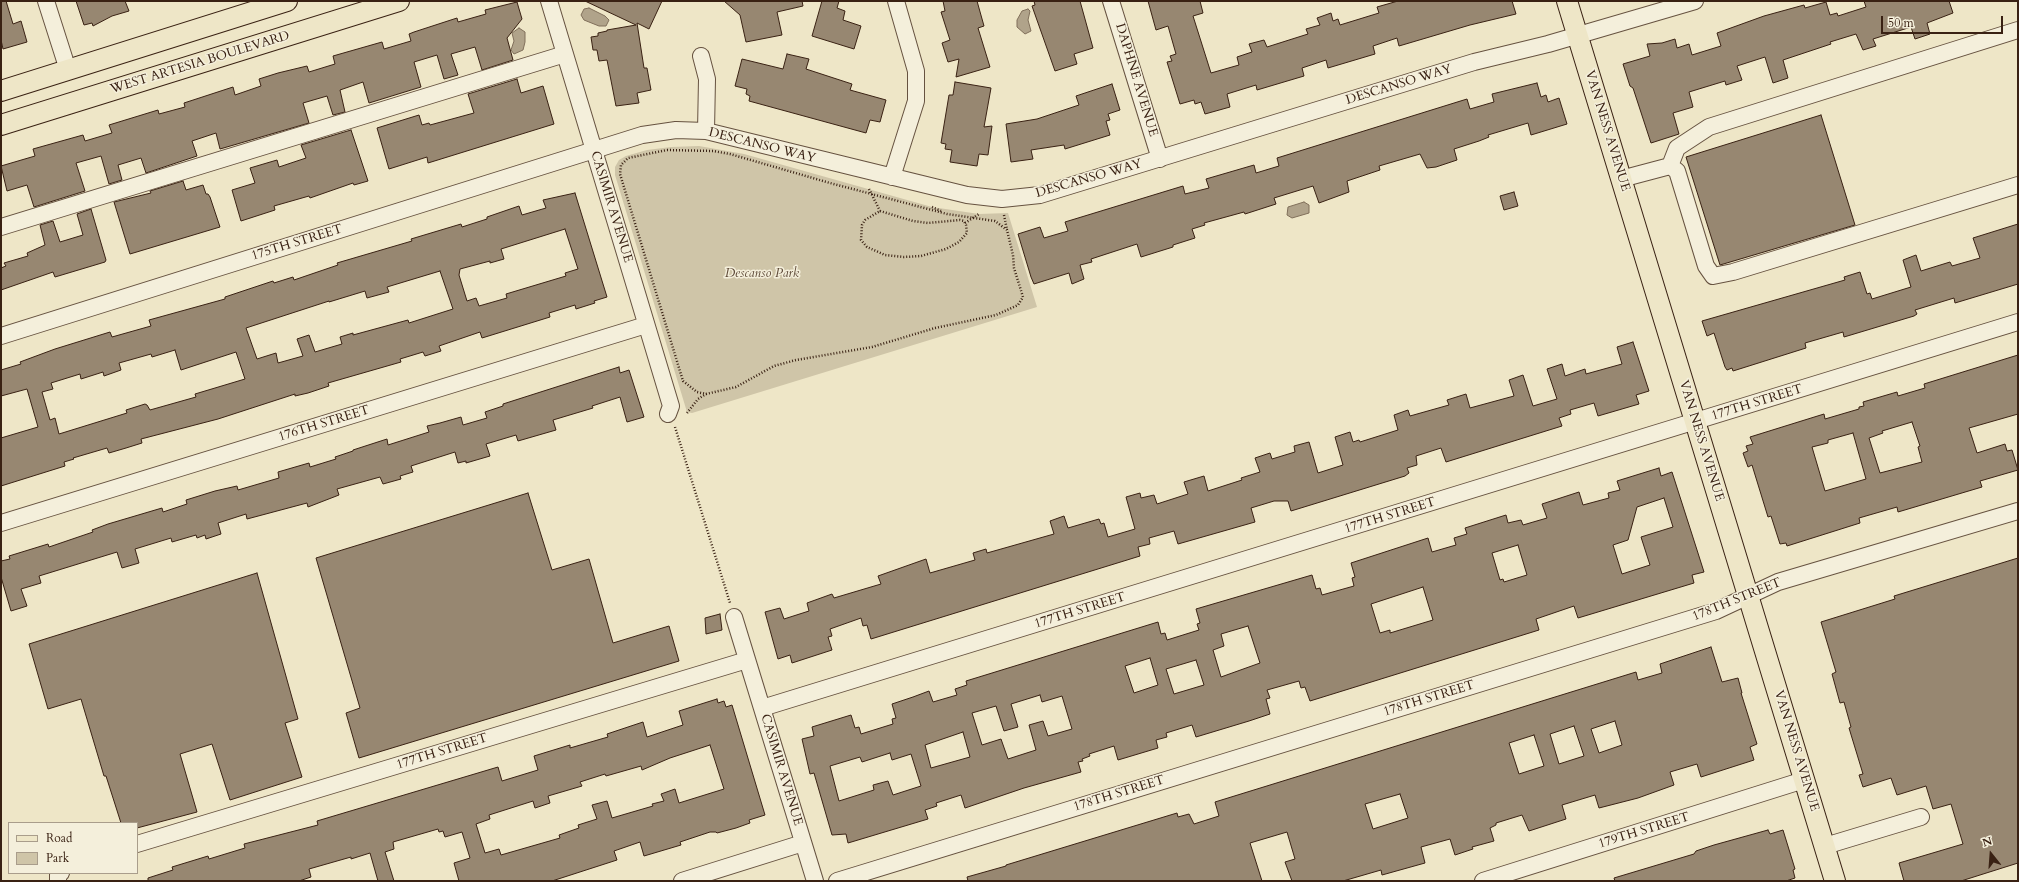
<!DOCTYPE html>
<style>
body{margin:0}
#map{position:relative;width:2019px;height:882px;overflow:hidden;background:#eee6c7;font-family:Cardo,serif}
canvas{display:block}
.frame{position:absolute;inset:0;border:2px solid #392113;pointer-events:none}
.legend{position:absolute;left:8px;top:822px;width:130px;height:52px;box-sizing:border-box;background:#f4efdb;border:1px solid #a99d8b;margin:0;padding:5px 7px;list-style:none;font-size:12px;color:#392113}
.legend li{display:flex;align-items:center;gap:8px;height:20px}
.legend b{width:20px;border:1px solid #a99d8b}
.north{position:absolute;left:1971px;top:834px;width:40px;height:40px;-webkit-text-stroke:3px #f4efdb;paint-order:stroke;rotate:343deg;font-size:11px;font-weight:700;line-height:16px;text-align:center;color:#392113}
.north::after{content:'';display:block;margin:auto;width:14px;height:18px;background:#392113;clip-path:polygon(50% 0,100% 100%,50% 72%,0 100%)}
.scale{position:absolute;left:1881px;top:16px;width:122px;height:18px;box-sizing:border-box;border:2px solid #392113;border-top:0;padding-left:5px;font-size:12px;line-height:14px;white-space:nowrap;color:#392113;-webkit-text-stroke:3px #f4efdb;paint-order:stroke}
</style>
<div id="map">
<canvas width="2019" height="882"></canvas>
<div class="frame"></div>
<ul class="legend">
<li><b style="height:5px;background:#eee6c7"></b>Road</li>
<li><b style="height:11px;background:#cfc5a8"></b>Park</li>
</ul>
<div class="north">N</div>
<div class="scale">50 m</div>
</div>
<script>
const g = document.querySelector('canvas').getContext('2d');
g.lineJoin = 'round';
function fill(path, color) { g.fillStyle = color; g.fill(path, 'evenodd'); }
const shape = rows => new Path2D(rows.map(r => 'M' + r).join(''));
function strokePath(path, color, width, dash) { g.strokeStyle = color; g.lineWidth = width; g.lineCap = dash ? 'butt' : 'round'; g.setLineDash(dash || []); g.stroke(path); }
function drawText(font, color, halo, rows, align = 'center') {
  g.font = font + ' Cardo,serif'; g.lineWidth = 3; g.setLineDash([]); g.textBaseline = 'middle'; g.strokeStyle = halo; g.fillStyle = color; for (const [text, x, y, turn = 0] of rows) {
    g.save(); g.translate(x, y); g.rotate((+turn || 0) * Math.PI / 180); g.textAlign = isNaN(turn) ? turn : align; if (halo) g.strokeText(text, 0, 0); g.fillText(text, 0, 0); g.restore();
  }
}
fill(shape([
 [699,146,744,154,932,207,979,214,1008,213,1037,307,692,413,687,412,615,175,615,167,619,160,626,156,647,150,671,147]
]), '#cfc5a8');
const water = shape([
 [589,8,605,16,609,20,606,26,599,26,584,20,581,15,584,9,589,8],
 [1028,9,1030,11,1028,20,1031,31,1025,34,1017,27,1017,20,1022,11,1028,9],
 [519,28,525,32,525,42,523,50,514,54,511,50,514,41,512,33,519,28],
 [1304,202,1309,205,1309,213,1292,218,1287,215,1288,207,1304,202]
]);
fill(water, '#b0a38a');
strokePath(water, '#806f5a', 1);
const building = shape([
 [1,1,6,1,13,24,21,21,27,42,3,49,1,40,1,1],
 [76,1,125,1,129,11,112,16,93,26,92,23,84,25,76,1],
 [585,1,662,1,649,29,637,23,644,68,647,68,651,90,637,93,639,103,616,106,607,60,599,61,597,50,593,50,591,37,598,36,598,33,607,31,607,30,636,25,585,1],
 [724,1,802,1,803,6,777,12,782,35,746,42,740,15,724,1],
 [822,1,839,1,837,8,845,11,843,20,861,26,854,49,812,36,822,1],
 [943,1,977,1,984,26,978,28,990,67,956,77,959,59,948,62,942,43,950,40,941,12,945,11,943,1],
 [1034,1,1080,1,1093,48,1074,54,1077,64,1055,71,1032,6,1035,5,1034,1],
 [1148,1,1200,1,1203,13,1193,16,1211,73,1239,65,1237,57,1252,52,1249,44,1264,40,1267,47,1308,34,1306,29,1320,25,1317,18,1331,13,1333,21,1338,19,1340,25,1379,13,1377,7,1398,1,1512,1,1516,14,1470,25,1399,46,1397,38,1373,46,1375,54,1328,68,1326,60,1302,68,1304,76,1257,90,1256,85,1227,94,1230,107,1205,114,1201,102,1195,104,1194,100,1180,104,1167,62,1172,61,1170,56,1176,54,1168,26,1156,30,1148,1],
 [1864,1,1949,1,1953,13,1927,23,1930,34,1915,39,1911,27,1873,39,1876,46,1863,50,1856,34,1830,42,1831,44,1783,60,1788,78,1773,83,1765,57,1737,66,1742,80,1726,85,1725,81,1689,92,1693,107,1673,113,1679,134,1651,143,1633,88,1630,86,1623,64,1650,56,1647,44,1662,43,1675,39,1677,48,1689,44,1692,55,1721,46,1717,33,1764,16,1804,5,1805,8,1826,2,1830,15,1837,13,1838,16,1866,7,1864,1],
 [517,2,522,19,507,38,513,60,482,70,475,47,451,54,458,75,444,79,437,55,414,62,421,87,369,103,363,82,340,90,345,112,333,115,327,96,303,103,309,123,220,149,216,133,192,141,197,156,146,173,141,158,118,165,122,180,109,184,101,156,76,163,85,191,34,207,27,185,7,191,1,166,35,156,33,149,83,135,85,141,112,133,109,125,158,110,159,114,185,107,184,103,233,87,235,95,261,86,259,79,278,73,307,66,309,72,335,64,333,56,382,42,384,49,411,41,409,34,414,32,457,18,458,22,486,14,485,10,517,2],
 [787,54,809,59,806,69,852,84,850,90,886,100,880,122,870,120,866,133,749,101,750,96,746,94,747,89,735,86,742,59,783,69,787,54],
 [517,79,521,93,543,86,554,124,428,163,427,157,389,169,377,128,419,115,422,125,429,123,430,125,474,113,468,94,517,79],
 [955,82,991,88,984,127,992,126,988,155,979,154,977,166,950,162,952,150,945,149,946,144,941,143,949,95,953,95,955,82],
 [1537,83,1541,97,1546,95,1548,102,1559,98,1567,124,1531,135,1528,123,1488,135,1489,137,1479,141,1454,149,1457,160,1436,167,1427,168,1420,154,1379,166,1380,170,1347,181,1349,192,1319,203,1313,186,1274,198,1276,204,1245,214,1244,212,1204,223,1205,225,1192,229,1195,238,1173,245,1173,247,1141,257,1137,244,1091,259,1092,262,1080,265,1084,279,1072,284,1069,273,1034,284,1031,277,1018,234,1040,227,1044,238,1068,231,1065,222,1183,186,1185,194,1209,188,1206,179,1254,165,1256,173,1279,166,1277,158,1467,99,1470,109,1494,102,1492,94,1537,83],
 [1112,84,1120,110,1108,114,1110,120,1106,121,1110,135,1065,149,1064,145,1031,150,1033,159,1011,162,1006,124,1037,119,1079,105,1076,96,1112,84],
 [1821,115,1855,225,1720,265,1686,157,1821,115],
 [351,130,368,181,354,185,353,183,310,198,309,196,274,206,275,210,241,221,232,190,255,183,250,168,277,160,279,167,306,158,301,145,351,130],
 [183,181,186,190,203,185,206,194,208,194,210,197,220,227,130,254,114,202,151,193,150,191,183,181],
 [1514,192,1518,206,1504,210,1500,196,1514,192],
 [575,193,607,297,594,301,595,303,576,309,575,305,549,313,550,317,482,338,480,332,439,346,441,351,425,356,423,352,400,359,401,362,328,383,329,386,308,393,295,396,295,394,218,419,141,439,142,443,126,448,109,453,107,448,73,458,74,459,64,462,65,466,1,486,1,438,38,427,27,389,1,396,1,370,21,364,20,362,55,349,110,332,112,337,151,326,149,320,225,299,225,297,273,281,274,283,293,277,294,280,338,265,337,263,412,241,411,239,461,224,462,227,487,219,487,217,519,206,522,215,546,208,543,200,575,193],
 [565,229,578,269,565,273,566,276,506,294,507,298,479,306,476,298,467,301,459,275,460,269,490,261,490,263,504,259,501,249,565,229],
 [440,271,453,309,409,323,408,320,353,335,353,333,340,337,342,344,315,352,309,335,297,339,303,356,278,363,276,353,257,359,246,328,329,301,329,302,365,291,367,298,389,292,387,287,440,271],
 [175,350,181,370,236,352,245,379,195,394,196,397,150,410,147,405,145,404,126,410,127,413,59,434,55,418,50,420,42,392,53,389,51,383,80,374,81,379,103,372,104,376,121,370,119,363,151,354,152,357,175,350],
 [91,209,106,260,105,262,55,277,53,272,1,290,1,268,6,266,4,263,28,256,27,253,45,245,40,225,53,221,60,242,83,235,77,214,91,209],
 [2018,224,2018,284,1955,303,1954,298,1915,310,1917,314,1914,316,1844,337,1843,332,1805,343,1806,348,1733,371,1732,368,1727,370,1725,367,1714,333,1707,336,1702,321,1845,280,1844,277,1860,272,1867,294,1870,293,1872,299,1911,287,1903,260,1916,255,1921,271,1950,262,1952,266,1980,258,1973,238,2018,224],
 [1633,342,1649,391,1636,395,1639,404,1598,416,1594,403,1570,410,1571,414,1559,418,1562,426,1446,462,1441,448,1416,456,1417,465,1407,468,1409,473,1405,476,1291,511,1288,501,1274,501,1251,508,1255,522,1178,544,1174,531,1149,538,1150,544,1138,547,1140,556,871,639,867,625,863,626,861,618,830,629,832,636,828,637,832,650,792,663,790,655,778,659,765,612,780,608,784,619,809,611,807,603,832,594,834,598,881,584,878,576,926,559,930,573,975,560,973,553,986,549,987,553,1054,534,1050,521,1064,516,1068,528,1099,519,1101,524,1104,523,1108,537,1135,529,1126,497,1140,493,1141,498,1154,495,1157,504,1188,494,1184,482,1204,476,1208,491,1242,480,1241,478,1260,472,1255,458,1270,453,1272,459,1295,452,1294,446,1309,442,1318,473,1343,465,1335,437,1350,432,1353,442,1359,440,1360,442,1398,430,1394,415,1408,410,1410,416,1449,405,1447,400,1466,394,1470,408,1514,396,1509,380,1523,375,1533,406,1557,399,1547,369,1562,364,1565,376,1585,369,1586,374,1622,364,1617,347,1633,342],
 [2018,355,2018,414,1969,428,1977,453,2005,444,2007,451,2012,450,2018,470,1980,481,1982,487,1898,512,1897,507,1859,518,1860,523,1787,546,1786,543,1780,544,1771,516,1768,517,1752,465,1748,467,1743,453,1748,451,1746,446,1753,444,1750,437,1824,414,1825,419,1859,409,1859,407,1864,406,1863,402,1897,392,1898,396,1925,388,1924,384,2018,355],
 [1912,422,1920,446,1918,447,1922,462,1880,473,1869,438,1883,433,1882,431,1912,422],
 [1853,433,1866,479,1825,491,1812,447,1828,443,1828,440,1853,433],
 [619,367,620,373,629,370,644,417,627,422,620,397,592,406,593,408,553,420,556,430,518,441,516,435,486,444,490,456,466,463,466,461,458,463,455,452,411,466,413,472,400,476,401,479,383,484,380,477,337,489,339,495,308,507,307,503,247,519,246,514,218,523,221,534,206,539,205,535,197,538,196,535,172,542,171,538,135,549,139,563,122,568,117,552,39,576,41,583,21,589,27,606,11,611,1,577,1,561,10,559,9,556,48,544,49,547,93,532,92,530,108,524,162,508,163,512,187,504,186,500,215,491,237,486,238,490,279,478,278,472,309,463,310,467,336,459,335,457,353,451,353,450,387,439,388,445,429,432,427,426,440,423,461,417,463,425,487,418,485,412,503,406,503,404,619,367],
 [1659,468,1661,476,1672,472,1697,550,1704,572,1692,575,1694,583,1578,618,1574,606,1536,619,1539,630,1310,701,1305,687,1301,688,1299,681,1267,690,1270,698,1266,699,1270,714,1249,721,1196,737,1192,725,1166,733,1167,737,1156,740,1158,748,1118,760,1114,746,1089,754,1090,756,1082,759,1083,761,1078,762,1081,772,1024,788,965,808,961,795,936,803,937,806,925,810,928,819,848,843,846,834,832,835,814,773,810,774,802,739,814,736,812,727,851,715,855,728,859,727,861,734,893,724,892,719,896,718,892,704,913,697,929,691,933,702,957,695,955,689,967,685,966,681,1158,622,1161,634,1165,633,1167,640,1199,630,1197,624,1200,623,1196,609,1312,575,1316,589,1320,588,1322,595,1354,586,1352,578,1355,577,1351,563,1428,538,1432,552,1456,545,1454,538,1467,534,1465,528,1506,515,1508,523,1521,520,1523,525,1547,518,1542,504,1579,492,1583,505,1609,498,1608,493,1620,490,1617,481,1659,468],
 [1664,498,1673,527,1641,537,1650,565,1622,574,1613,545,1628,540,1637,507,1664,498],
 [1518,545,1527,575,1504,582,1503,579,1500,580,1492,553,1518,545],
 [1423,587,1433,620,1390,633,1390,630,1380,633,1371,604,1423,587],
 [1248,626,1260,663,1221,677,1213,650,1224,646,1221,634,1248,626],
 [1150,658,1158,685,1134,693,1125,666,1150,658],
 [1196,660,1204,685,1174,694,1166,669,1196,660],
 [1040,695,1042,702,1062,696,1072,729,1048,736,1043,721,1029,725,1036,750,1008,759,1001,739,982,745,972,713,996,706,1004,731,1018,727,1011,704,1040,695],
 [963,732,970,757,931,768,925,745,963,732],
 [890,753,892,760,911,754,921,786,893,795,888,781,873,785,874,790,839,801,830,766,860,757,862,762,890,753],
 [528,493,552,570,589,559,613,643,669,626,679,661,359,758,346,713,360,708,316,558,528,493],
 [2018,558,2018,863,1961,881,1904,881,1899,863,1963,844,1951,804,1933,809,1926,786,1897,795,1891,778,1863,787,1859,775,1863,774,1849,728,1851,727,1844,702,1840,703,1832,674,1836,672,1821,622,1895,599,1894,596,2018,558],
 [257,573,298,719,285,723,302,777,230,800,212,744,180,754,197,812,137,828,137,823,121,823,106,776,104,776,81,699,48,709,29,644,257,573],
 [720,614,722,630,706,634,705,618,720,614],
 [1711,647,1722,682,1738,678,1742,693,1741,693,1757,744,1750,747,1754,760,1701,777,1697,764,1670,772,1674,785,1638,798,1599,808,1595,795,1562,805,1566,819,1529,831,1522,815,1496,823,1496,825,1490,828,1494,841,1472,847,1473,849,1455,855,1450,839,1421,847,1425,863,1382,875,1381,870,1343,881,1292,881,1285,862,1295,859,1287,832,1250,843,1262,881,968,881,967,877,1006,866,1006,865,1177,813,1178,817,1189,814,1194,824,1219,816,1215,802,1636,672,1638,680,1662,673,1660,664,1711,647],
 [1615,721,1622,745,1599,753,1591,729,1615,721],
 [1574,726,1584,756,1559,764,1550,734,1574,726],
 [1534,735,1544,766,1519,774,1509,743,1534,735],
 [1400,794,1408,818,1373,829,1365,804,1400,794],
 [717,699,718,703,724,701,726,707,732,705,765,815,749,820,750,823,736,828,717,833,716,832,710,832,680,842,681,845,644,856,640,842,614,851,617,860,552,881,459,881,454,863,470,858,462,832,445,837,443,831,439,832,438,829,393,842,394,849,385,852,394,881,378,881,370,853,351,859,351,857,309,869,311,877,299,881,148,881,148,878,173,870,172,867,208,856,209,859,245,848,244,844,318,825,317,821,498,767,502,781,538,770,534,756,570,745,570,748,608,737,607,734,643,722,647,737,683,725,679,711,717,699],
 [710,745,724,789,679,803,675,789,661,794,664,801,652,804,653,806,612,818,607,801,592,805,597,819,578,825,579,828,559,835,560,838,501,855,499,849,485,853,476,824,490,819,489,815,533,801,535,808,550,803,548,796,582,786,580,782,605,774,606,776,641,766,642,770,670,758,710,745],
 [1768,830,1770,834,1783,830,1795,869,1793,870,1795,878,1786,881,1615,881,1614,878,1694,854,1696,851,1714,845,1768,830]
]);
fill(building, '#978771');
strokePath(building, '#392113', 1);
const minor = shape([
 [46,1,68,70],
 [549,1,671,406,668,414],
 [1111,1,1160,159],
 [701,56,707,79,706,131],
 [1670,166,1677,148,1709,127,2018,30],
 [892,177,916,101,916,71,896,1],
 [1621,179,1670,166,1677,171,1706,266,1713,276,1733,272,2018,185],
 [1,227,565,54],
 [1,336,642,135,676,130,706,131,967,195,1002,199,1040,195,1474,62,1548,44,1695,1],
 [1,523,646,325],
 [734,617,815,881],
 [762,708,2018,322],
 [137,844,747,660],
 [1825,846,1921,817],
 [58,881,58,875,61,873],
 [682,881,803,843],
 [837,881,1716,611,1778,582,2018,511],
 [1483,881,1804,780]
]);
const major = shape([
 [1567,1,1835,881],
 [1,91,287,1],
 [1,125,399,1]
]);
strokePath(minor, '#665240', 18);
strokePath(major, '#392113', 22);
strokePath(shape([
 [667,150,713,151,730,154,830,183,947,214,995,221,1007,230,1013,255,1014,268,1023,297,1018,305,996,315,935,328,872,347,796,360,774,366,736,387,706,394,697,392,683,381,620,174,621,165,628,158,667,150],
 [869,189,880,211],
 [932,207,941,211],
 [880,211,913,221,928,223,960,220,964,221,966,225,967,233,959,242,946,249,921,256,904,257,885,255,867,247,861,240,862,225,865,220,880,211],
 [1004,215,1007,230],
 [965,223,979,214],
 [687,413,698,399,706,394],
 [675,427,730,603]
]), '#392113', 2.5, [1, 2]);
strokePath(minor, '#f4efdb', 16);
strokePath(major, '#eee6c7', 20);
drawText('13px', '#392113', '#f4efdb', [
 ["WEST ARTESIA BOULEVARD",200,63,-17],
 ["DAPHNE AVENUE",1136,80,73],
 ["DESCANSO WAY",1399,85,-17],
 ["VAN NESS AVENUE",1607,131,73],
 ["DESCANSO WAY",762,146,14],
 ["DESCANSO WAY",1089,179,-16],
 ["CASIMIR AVENUE",611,207,73],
 ["175TH STREET",297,243,-17],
 ["177TH STREET",1757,403,-17],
 ["176TH STREET",324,424,-17],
 ["VAN NESS AVENUE",1701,441,73],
 ["177TH STREET",1390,516,-17],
 ["178TH STREET",1737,600,-22],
 ["177TH STREET",1080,611,-17],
 ["178TH STREET",1429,699,-17],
 ["VAN NESS AVENUE",1796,751,73],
 ["177TH STREET",442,752,-17],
 ["CASIMIR AVENUE",781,770,73],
 ["178TH STREET",1119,794,-17],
 ["179TH STREET",1644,831,-17]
]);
drawText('italic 13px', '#5e4a38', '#f4efdb', [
 ["Descanso Park",762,274]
]);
</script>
